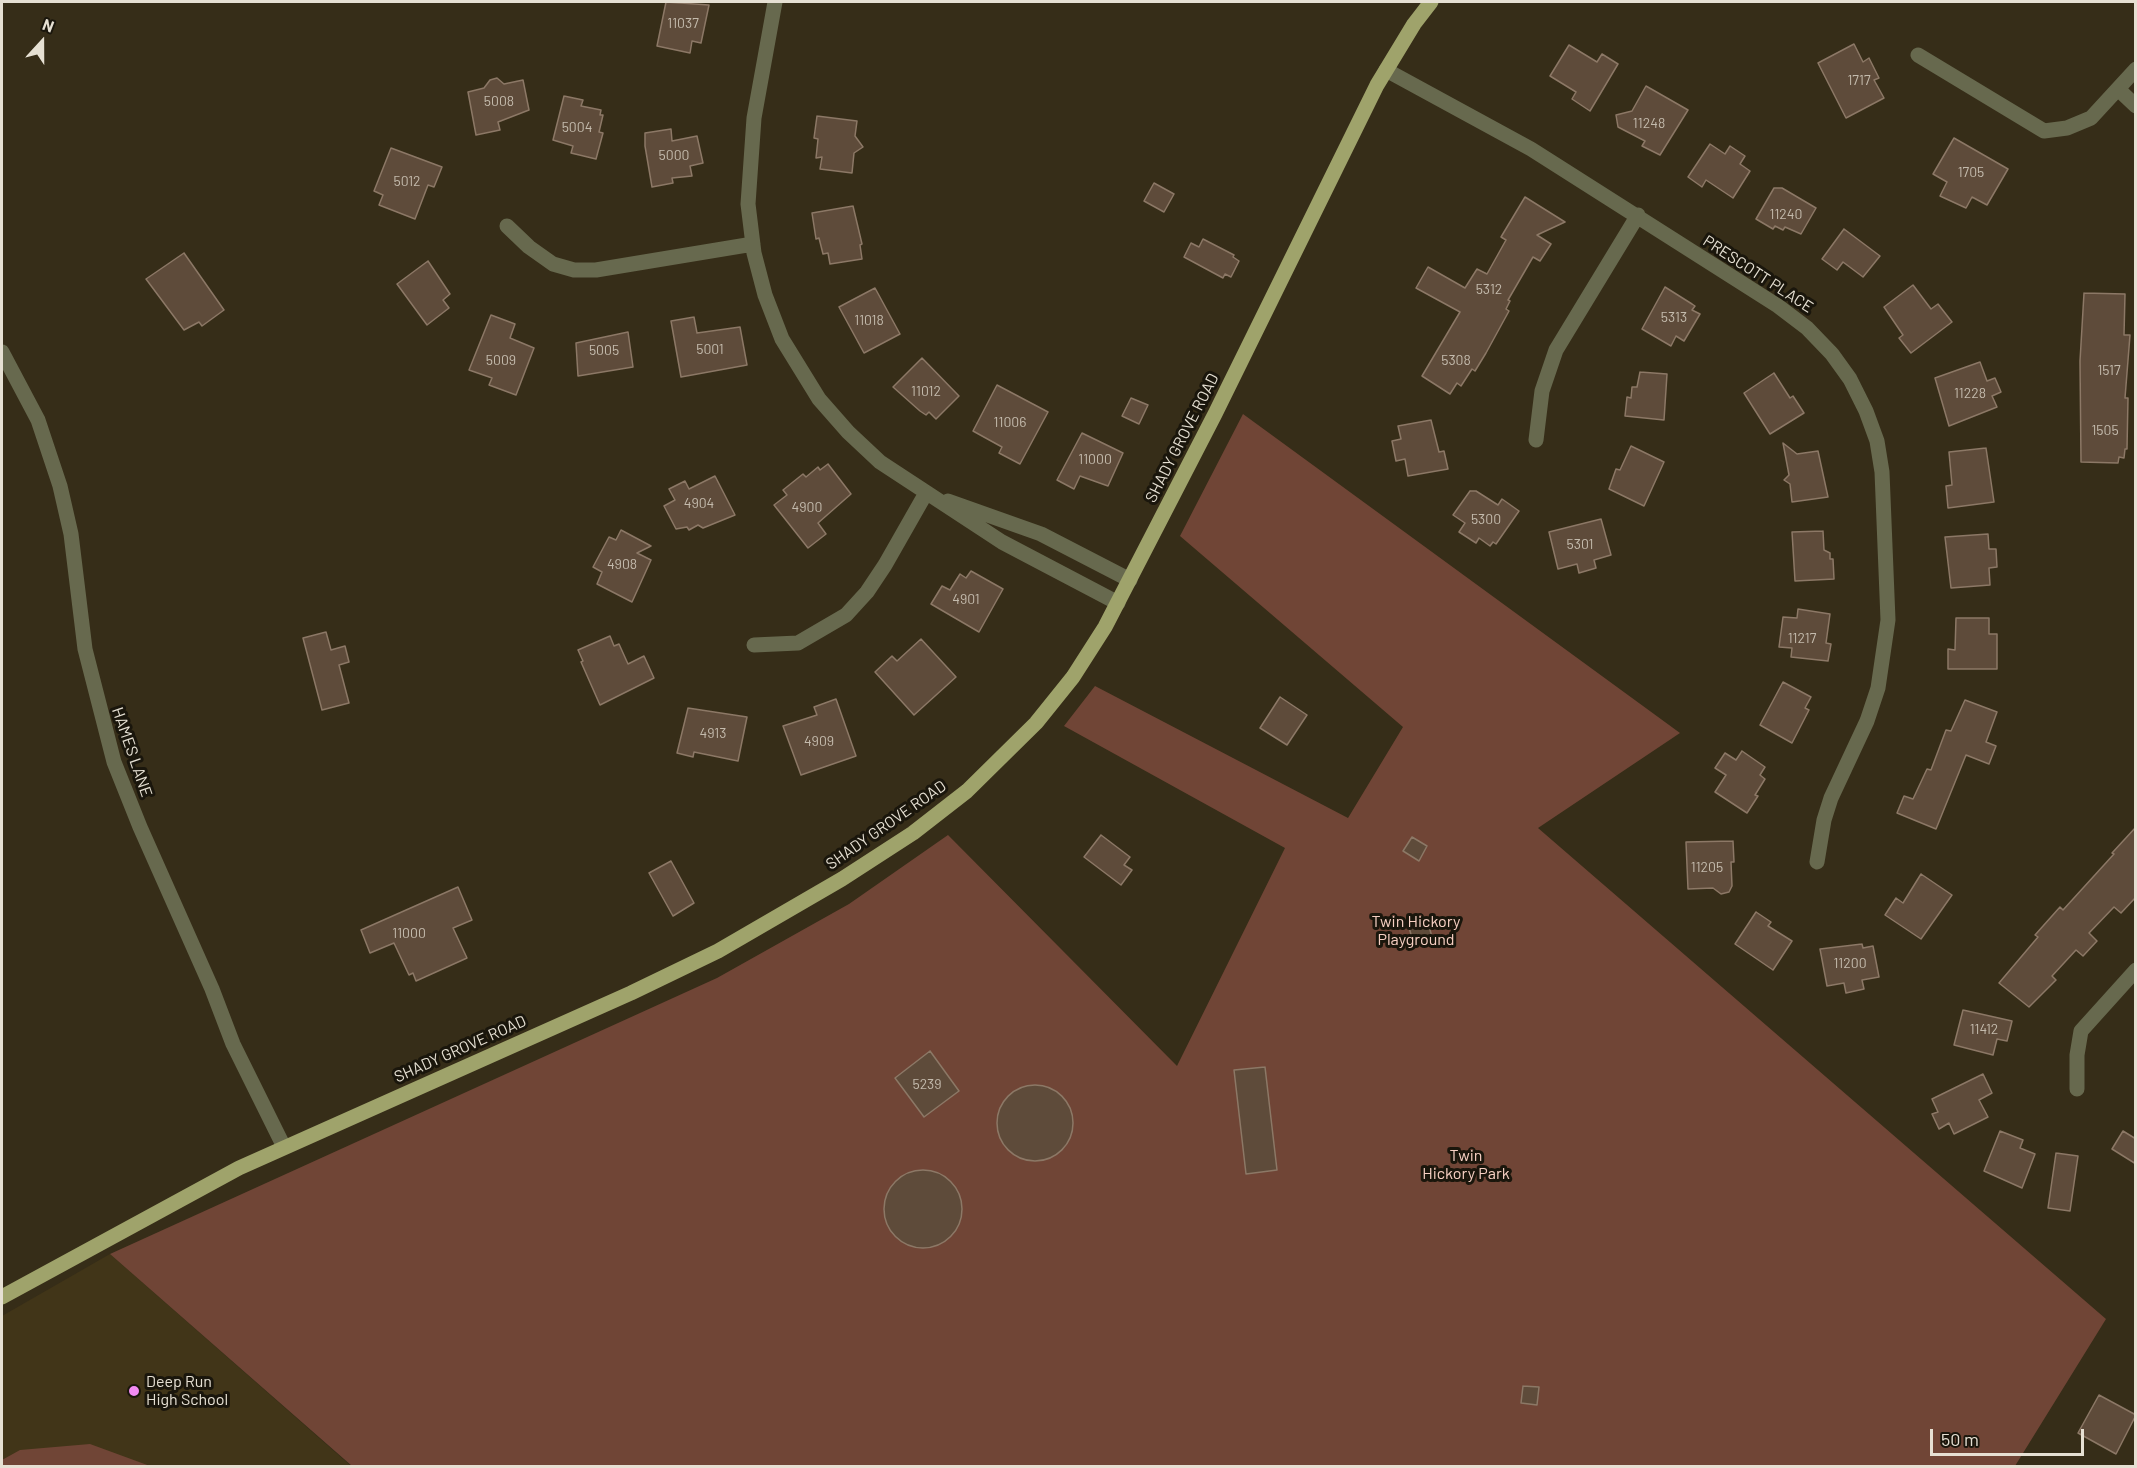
<!DOCTYPE html>
<style>
body{margin:0}
#map{position:relative;width:2137px;height:1468px;overflow:hidden;background:#362d18;font-family:Barlow,sans-serif}
canvas{display:block}
.frame{position:absolute;inset:0;border:3px solid #e6e0d3;pointer-events:none}
.north{position:absolute;left:12px;top:12px;width:60px;height:60px;-webkit-text-stroke:4px #1a160c;paint-order:stroke;rotate:21deg;font-size:16px;font-weight:700;line-height:24px;text-align:center;color:#e6e0d3}
.north::after{content:'';display:block;margin:auto;width:21px;height:27px;background:#e6e0d3;clip-path:polygon(50% 0,100% 100%,50% 72%,0 100%)}
.scale{position:absolute;left:1930px;top:1429px;width:154px;height:27px;box-sizing:border-box;border:3px solid #e6e0d3;border-top:0;padding-left:8px;font-size:18px;line-height:21px;white-space:nowrap;color:#e6e0d3;-webkit-text-stroke:4px #1a160c;paint-order:stroke}
</style>
<div id="map">
<canvas width="2137" height="1468"></canvas>
<div class="frame"></div>
<div class="north">N</div>
<div class="scale">50 m</div>
</div>
<script>
const g = document.querySelector('canvas').getContext('2d');
g.lineJoin = 'round';
function fill(path, color) { g.fillStyle = color; g.fill(path, 'evenodd'); }
const shape = rows => new Path2D(rows.map(r => 'M' + r).join(''));
function strokePath(path, color, width, dash) { g.strokeStyle = color; g.lineWidth = width; g.lineCap = dash ? 'butt' : 'round'; g.setLineDash(dash || []); g.stroke(path); }
function drawText(font, color, halo, rows, align = 'center') {
  g.font = font + ' Barlow,sans-serif'; g.lineWidth = 6; g.setLineDash([]); g.textBaseline = 'middle'; g.strokeStyle = halo; g.fillStyle = color; for (const [text, x, y, turn = 0] of rows) {
    g.save(); g.translate(x, y); g.rotate((+turn || 0) * Math.PI / 180); g.textAlign = isNaN(turn) ? turn : align; if (halo) g.strokeText(text, 0, 0); g.fillText(text, 0, 0); g.restore();
  }
}
fill(shape([
 [110,1254,351,1466,2,1466,2,1316]
]), '#413518');
fill(shape([
 [1243,414,1680,733,1538,828,2106,1319,2015,1466,352,1466,110,1254,717,978,849,904,948,835,1177,1066,1285,848,1064,726,1095,686,1348,818,1403,727,1180,536],
 [90,1444,150,1466,2,1466,2,1460,20,1450]
]), '#704536');
const building = shape([
 [666,2,709,5,701,43,692,41,690,53,657,46,666,2],
 [1854,44,1863,62,1869,58,1879,78,1874,80,1884,98,1846,118,1818,63,1854,44],
 [1569,45,1597,62,1602,54,1618,64,1590,111,1572,99,1576,92,1550,76,1569,45],
 [497,78,504,84,523,80,529,110,498,122,500,130,476,135,468,92,484,88,490,80,497,78],
 [1646,86,1688,110,1660,155,1642,146,1645,141,1618,127,1616,115,1632,111,1646,86],
 [564,96,583,100,581,106,601,110,600,115,603,115,599,132,603,133,596,159,571,153,573,146,553,140,564,96],
 [817,116,857,121,855,136,863,147,854,153,852,173,820,169,822,157,816,158,818,139,814,138,817,116],
 [671,129,672,141,697,136,703,163,690,166,692,176,672,178,673,183,652,187,645,146,645,133,671,129],
 [1954,138,2008,169,1987,205,1972,197,1966,208,1940,196,1947,182,1933,174,1954,138],
 [1710,144,1725,154,1730,146,1745,156,1740,164,1750,171,1733,198,1706,180,1702,187,1688,177,1710,144],
 [391,148,442,167,434,187,428,185,415,219,379,205,383,195,374,191,391,148],
 [1154,183,1174,194,1164,212,1144,201,1154,183],
 [1774,188,1782,188,1816,208,1801,234,1785,227,1783,230,1775,226,1773,229,1756,219,1774,188],
 [1525,197,1565,222,1537,235,1551,244,1540,261,1533,257,1508,300,1510,301,1506,309,1509,311,1486,353,1475,371,1472,369,1461,386,1457,383,1450,394,1422,376,1460,312,1416,288,1428,267,1465,288,1477,269,1487,274,1506,240,1501,237,1525,197],
 [853,206,862,244,860,245,862,259,830,264,828,253,823,254,819,238,816,239,812,213,853,206],
 [1844,229,1880,256,1863,277,1843,262,1837,270,1822,259,1844,229],
 [1203,239,1234,255,1233,257,1239,261,1231,277,1225,274,1223,278,1184,257,1191,243,1199,247,1203,239],
 [184,253,224,310,202,326,199,322,184,330,146,279,184,253],
 [428,261,450,294,443,300,449,308,427,325,397,284,428,261],
 [1913,285,1931,309,1938,304,1952,322,1911,353,1899,338,1903,335,1884,307,1913,285],
 [1665,287,1692,304,1695,306,1692,310,1700,314,1684,341,1676,336,1671,346,1642,329,1665,287],
 [875,288,900,334,864,353,839,307,875,288],
 [2084,293,2125,294,2124,335,2130,335,2125,398,2128,398,2127,449,2125,449,2124,458,2119,457,2118,463,2081,462,2080,361,2084,293],
 [491,315,515,324,510,338,534,348,516,395,489,385,492,378,469,370,491,315],
 [694,317,697,333,740,327,747,365,681,377,671,321,694,317],
 [628,332,633,367,578,376,576,343,628,332],
 [922,358,959,396,936,419,929,412,926,415,920,411,893,387,922,358],
 [1980,362,1987,381,1995,378,2001,392,1992,396,1997,407,1949,426,1935,378,1980,362],
 [1640,372,1667,374,1664,420,1625,416,1627,397,1631,398,1632,387,1637,387,1640,372],
 [1774,373,1790,398,1793,396,1804,413,1770,434,1744,393,1774,373],
 [997,385,1048,412,1020,464,999,453,1002,447,973,431,997,385],
 [1131,398,1148,405,1139,424,1122,416,1131,398],
 [1431,420,1439,452,1444,451,1448,469,1408,476,1405,459,1396,461,1392,441,1401,439,1398,426,1431,420],
 [1082,433,1123,453,1108,486,1080,476,1074,489,1057,480,1082,433],
 [1783,443,1797,454,1818,451,1828,497,1792,502,1790,484,1784,480,1789,475,1783,443],
 [1631,446,1664,462,1644,506,1609,489,1616,469,1620,470,1631,446],
 [1986,448,1994,502,1948,508,1946,486,1952,485,1949,452,1986,448],
 [828,464,851,494,818,523,826,534,808,548,774,505,787,495,783,490,803,474,806,477,818,467,820,470,828,464],
 [715,476,735,515,703,528,698,525,689,530,687,527,676,529,664,506,675,500,669,489,685,481,689,489,715,476],
 [1470,491,1476,491,1498,505,1502,499,1519,511,1496,544,1493,542,1490,546,1479,538,1476,543,1459,532,1465,523,1453,515,1470,491],
 [1601,519,1611,555,1594,560,1596,568,1579,573,1577,564,1558,569,1549,532,1601,519],
 [621,530,651,546,637,553,651,560,632,602,597,584,602,572,593,567,609,537,616,540,621,530],
 [1823,531,1824,550,1830,553,1830,559,1833,559,1834,579,1795,581,1792,532,1823,531],
 [1988,534,1989,549,1996,549,1997,567,1989,568,1990,585,1951,588,1945,537,1988,534],
 [971,571,1003,589,979,632,931,604,942,586,950,590,960,574,966,578,971,571],
 [1798,609,1830,614,1826,643,1831,644,1828,661,1791,657,1792,648,1779,647,1783,617,1797,618,1798,609],
 [1956,618,1989,618,1989,634,1997,634,1997,669,1948,669,1948,649,1955,650,1956,618],
 [326,632,331,650,345,646,349,662,339,665,349,703,322,710,303,638,326,632],
 [610,636,614,646,619,644,628,664,644,656,654,678,600,705,581,662,583,661,578,650,610,636],
 [921,639,956,677,914,715,875,672,892,656,897,661,921,639],
 [1783,682,1811,697,1805,708,1809,710,1792,743,1760,725,1783,682],
 [1280,697,1307,715,1287,745,1260,728,1280,697],
 [836,699,856,756,801,775,783,726,817,715,814,707,836,699],
 [1965,700,1997,712,1986,742,1996,746,1989,764,1966,755,1936,829,1897,813,1904,796,1913,799,1927,769,1931,770,1946,730,1951,731,1965,700],
 [688,708,747,717,738,761,694,752,693,757,677,753,688,708],
 [1742,751,1765,767,1760,775,1765,779,1755,795,1758,796,1747,813,1715,792,1726,775,1715,768,1725,753,1736,760,1742,751],
 [2136,827,2136,897,2121,913,2114,907,2089,933,2097,941,2083,956,2076,950,2052,976,2056,980,2029,1007,1999,983,2038,937,2035,935,2060,907,2063,910,2114,854,2112,853,2136,827],
 [1101,835,1130,857,1124,865,1132,870,1121,885,1084,857,1101,835],
 [1412,837,1427,846,1419,861,1403,851,1412,837],
 [1733,841,1734,862,1731,862,1732,886,1729,892,1721,894,1713,888,1688,889,1686,842,1733,841],
 [671,861,694,903,673,916,649,873,671,861],
 [1921,874,1952,895,1921,939,1885,915,1896,898,1903,903,1921,874],
 [458,887,472,920,453,928,467,958,416,981,413,973,409,975,394,943,370,953,361,930,458,887],
 [1756,912,1771,922,1768,926,1792,941,1773,970,1735,944,1756,912],
 [1428,922,1433,941,1414,946,1409,927,1428,922],
 [1862,944,1863,948,1873,946,1879,977,1862,980,1864,989,1846,993,1844,983,1827,986,1820,949,1862,944],
 [1963,1010,2012,1021,2007,1041,1997,1039,1993,1055,1954,1045,1963,1010],
 [930,1051,959,1091,924,1117,895,1078,930,1051],
 [1265,1067,1277,1170,1246,1174,1234,1070,1265,1067],
 [1983,1074,1992,1093,1979,1100,1988,1117,1954,1134,1949,1123,1939,1129,1932,1114,1938,1112,1932,1099,1983,1074],
 '997 1123a38 38 0 1 1 76 0a38 38 0 1 1-76 0Z',
 [2000,1131,2023,1140,2020,1148,2035,1154,2022,1188,1984,1171,2000,1131],
 [2123,1131,2136,1139,2136,1164,2112,1149,2123,1131],
 [2056,1153,2078,1156,2070,1211,2048,1208,2056,1153],
 '884 1209a39 39 0 1 1 78 0a39 39 0 1 1-78 0Z',
 [1523,1386,1539,1387,1537,1405,1521,1403,1523,1386],
 [2099,1395,2136,1415,2116,1454,2078,1433,2099,1395]
]);
fill(building, '#5e4b3a');
strokePath(building, '#8c7866', 1.5);
strokePath(shape([
 [775,2,754,118,748,204,754,253,765,295,782,339,819,399,848,432,880,462,1002,542,1118,603],
 [1918,55,2044,131,2067,128,2091,118,2136,69],
 [1386,70,1531,149,1778,306,1807,328,1832,354,1850,379,1866,411,1877,441,1882,472,1888,620,1878,688,1867,721,1831,798,1824,820,1817,862],
 [2118,89,2136,106],
 [507,226,529,247,553,264,574,270,596,270,753,244],
 [2,352,38,420,60,486,71,534,85,649,114,762,140,827,212,989,233,1044,284,1147],
 [1536,440,1542,391,1556,350,1638,215],
 [948,501,1041,534,1130,580],
 [754,645,798,643,846,615,867,592,885,565,926,493],
 [2077,1089,2077,1055,2081,1031,2136,970]
]), '#67694e', 15);
strokePath(shape([
 [2,1297,239,1168,631,993,718,951,842,879,913,833,967,791,1036,723,1073,677,1105,627,1215,414,1377,85,1414,24,1431,2]
]), '#9fa36b', 15);
for (const [x, y, r, color] of [
 [134,1391,6,"#f28af2"]
]) { const dot = new Path2D(); dot.arc(x, y, r, 0, 2 * Math.PI); g.fillStyle = color; g.fill(dot); strokePath(dot, '#1a160c', 2); }
drawText('14px', '#c4bbad', null, [
 ["11037",683,23],
 ["1717",1859,80],
 ["5008",499,101],
 ["11248",1649,123],
 ["5004",577,127],
 ["5000",674,155],
 ["1705",1971,172],
 ["5012",407,181],
 ["11240",1786,214],
 ["5312",1489,289],
 ["5313",1674,317],
 ["11018",869,320],
 ["5001",710,349],
 ["5005",604,350],
 ["5009",501,360],
 ["5308",1456,360],
 ["1517",2109,370],
 ["11012",926,391],
 ["11228",1970,393],
 ["11006",1010,422],
 ["1505",2105,430],
 ["11000",1095,459],
 ["4904",699,503],
 ["4900",807,507],
 ["5300",1486,519],
 ["5301",1580,544],
 ["4908",622,564],
 ["4901",966,599],
 ["11217",1802,638],
 ["4913",713,733],
 ["4909",819,741],
 ["11205",1707,867],
 ["11000",409,933],
 ["11200",1850,963],
 ["11412",1984,1029],
 ["5239",927,1084]
]);
drawText('16px', '#e6e0d3', '#1a160c', [
 ["PRESCOTT PLACE",1758,274,33],
 ["SHADY GROVE ROAD",1182,438,-63],
 ["HAMES LANE",132,752,71],
 ["SHADY GROVE ROAD",886,825,-35],
 ["SHADY GROVE ROAD",460,1049,-24]
]);
drawText('16px', '#f7d0c3', '#1a160c', [
 ["Twin Hickory",1416,922],
 ["Playground",1416,940],
 ["Twin",1466,1156],
 ["Hickory Park",1466,1174]
]);
drawText('16px', '#e6e0d3', '#1a160c', [
 ["Deep Run",146,1382],
 ["High School",146,1400]
], 'left');
</script>
